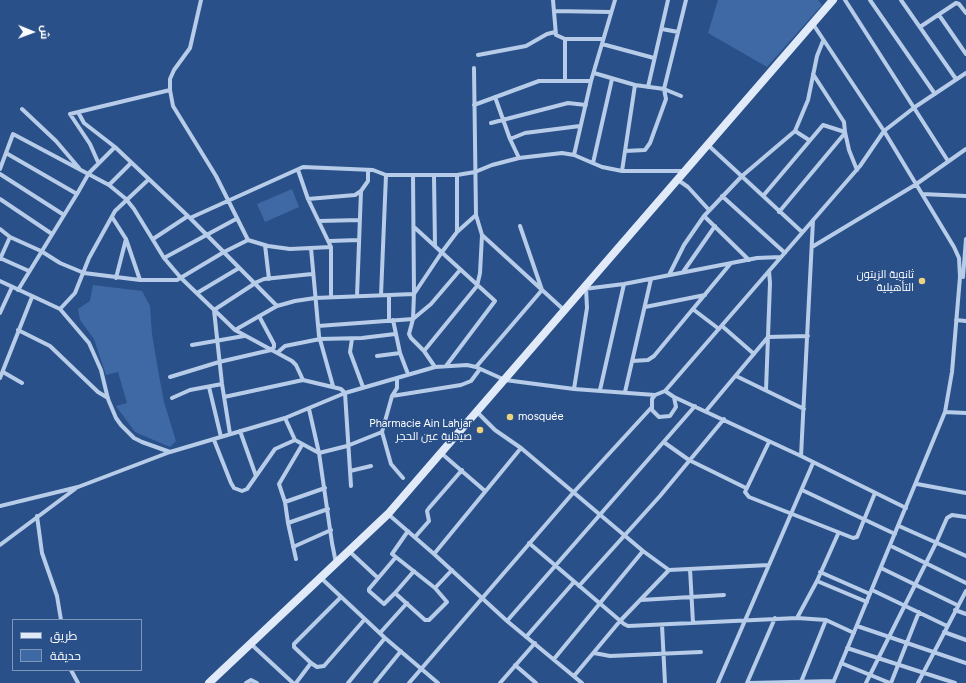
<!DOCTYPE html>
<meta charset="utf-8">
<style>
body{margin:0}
#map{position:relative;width:966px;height:683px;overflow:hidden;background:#2a5089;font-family:Figtree,Cairo,sans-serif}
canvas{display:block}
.legend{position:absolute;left:12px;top:619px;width:130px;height:52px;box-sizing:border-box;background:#2a5089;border:1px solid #7f96b8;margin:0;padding:5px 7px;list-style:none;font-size:12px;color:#fff}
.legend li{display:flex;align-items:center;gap:8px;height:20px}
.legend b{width:20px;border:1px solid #7f96b8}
.north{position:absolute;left:12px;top:12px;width:40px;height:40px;-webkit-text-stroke:3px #2a5089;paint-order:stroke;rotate:91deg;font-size:11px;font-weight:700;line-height:16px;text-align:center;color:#fff}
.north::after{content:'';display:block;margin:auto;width:14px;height:18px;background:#fff;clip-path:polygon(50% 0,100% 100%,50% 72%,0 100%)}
</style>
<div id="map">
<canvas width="966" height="683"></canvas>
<ul class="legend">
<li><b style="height:5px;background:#e1eaf8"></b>طريق</li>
<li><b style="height:11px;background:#3f69a5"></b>حديقة</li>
</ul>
<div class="north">ش</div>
</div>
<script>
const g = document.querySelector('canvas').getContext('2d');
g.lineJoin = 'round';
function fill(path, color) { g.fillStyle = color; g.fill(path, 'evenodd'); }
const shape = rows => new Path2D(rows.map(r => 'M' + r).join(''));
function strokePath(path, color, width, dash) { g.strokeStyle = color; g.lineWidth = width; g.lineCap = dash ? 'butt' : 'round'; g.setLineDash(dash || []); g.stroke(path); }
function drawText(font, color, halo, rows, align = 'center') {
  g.font = font + ' Figtree,Cairo,sans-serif'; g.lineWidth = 3; g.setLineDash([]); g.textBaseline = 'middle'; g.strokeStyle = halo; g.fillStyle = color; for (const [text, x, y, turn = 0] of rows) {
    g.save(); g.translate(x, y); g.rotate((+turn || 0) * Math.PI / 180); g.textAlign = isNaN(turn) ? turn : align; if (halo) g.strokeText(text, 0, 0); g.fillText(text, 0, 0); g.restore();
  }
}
fill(shape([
 [718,0,818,0,822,5,767,67,708,33],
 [292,189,299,207,265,222,257,204],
 [93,285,142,291,150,306,152,334,158,370,164,402,176,441,170,447,135,432,116,406,127,403,118,372,106,375,94,339,80,320,78,309,90,301]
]), '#3f69a5');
strokePath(shape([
 [201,0,190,48,174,70,170,79,170,90,173,106,216,176,248,240],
 [553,0,556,35,565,39,603,39],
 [845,0,948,161],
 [870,0,935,94],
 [901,0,956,79],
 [554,11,611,12],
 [939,15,966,54],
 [813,24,884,131,954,247,959,258,960,277,952,372,945,412,833,683],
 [920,27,956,3,959,4,966,13],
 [662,29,678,32],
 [602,44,654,58],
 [478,55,526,46,547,34,555,32],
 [594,73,635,85,664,89,681,96],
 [813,74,844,122,845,132],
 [565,81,565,39],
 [648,87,668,0],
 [495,97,510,139,519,158],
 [474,105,539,81,591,81],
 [22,109,56,141,79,168],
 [78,112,84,123,115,147,190,218,277,306],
 [491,123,568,103,586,105],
 [795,131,809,140],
 [510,139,525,133,580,126],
 [708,145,802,232],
 [625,151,645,150,650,143,666,99,664,89,686,0],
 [6,153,77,194],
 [574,155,591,81,615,0],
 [98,162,90,144,70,114,170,90],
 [593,163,612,79],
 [0,169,13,134,109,185,126,199,134,209,164,258,181,278,235,330,292,361,296,365,303,380],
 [298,170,308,199,331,247,331,297],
 [622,171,635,85],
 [0,174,64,215],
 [413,175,414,294,413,319,409,334,411,338,424,351,435,367],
 [457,175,457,232],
 [434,176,435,246],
 [678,180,688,187,709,210],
 [109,185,131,163],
 [922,194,966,196],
 [722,196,785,253],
 [763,196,823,125,845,132,849,150,857,170],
 [0,199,52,234],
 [308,199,355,195,361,191,368,181,368,170],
 [779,212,845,133],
 [704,216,749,260],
 [112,217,126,239,140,280],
 [190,218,303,167,373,170,386,175,457,175,475,172,492,165,519,158,562,153,574,155,602,167,622,171,684,171],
 [319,221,360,220],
 [414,227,495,301,446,366],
 [0,229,10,237,41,251,60,263,84,273,140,280,177,280,224,252,248,240,268,246,290,249,331,247],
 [482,235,564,310],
 [153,239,188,216],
 [329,241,359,240],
 [265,245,269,279],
 [812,247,915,185,966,149],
 [311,248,319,336,333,386],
 [0,258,29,271],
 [164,258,236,219],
 [0,259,10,237],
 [683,272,715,226],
 [669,275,684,245,704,216,742,176,795,131,808,100,817,56,823,41],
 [963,277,966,239],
 [116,278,126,239],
 [0,281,60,309,89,343,101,370,108,399,116,418,121,425,134,438,142,442,170,452],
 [584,289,624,284,757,258,781,257],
 [18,290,77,194,89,173,115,147],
 [197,293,239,268],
 [381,295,386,175],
 [357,296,361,191],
 [389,296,389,320],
 [645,307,705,295],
 [60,309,75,293,89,258,115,211,148,180],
 [694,310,719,329],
 [0,313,12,287],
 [393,320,400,353,408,374],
 [956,320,966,321],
 [318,326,413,319,431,304,460,270],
 [722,326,754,354],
 [18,330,50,346,98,392,108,398],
 [235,330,277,306,295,301,315,298,414,294,442,252,457,232,476,215],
 [352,339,350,352,363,387],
 [192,345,244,336],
 [424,351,477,286,480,273,482,235,476,215,474,68],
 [277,353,285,346,320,339,362,338,395,334],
 [377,356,400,353],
 [632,361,648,360,654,356,731,263],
 [476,367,542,290,520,226],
 [3,372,22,383],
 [736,376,804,409],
 [170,377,219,362,271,350,274,347,274,344,259,316],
 [0,378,32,297],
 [209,387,221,437],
 [574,389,587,308,586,288],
 [600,390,624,284],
 [766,390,770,283,769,271],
 [665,391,674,397,676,407,670,416,659,417,652,410,652,399,655,395,665,391,860,166,884,131,915,107,966,73],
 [625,392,651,279],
 [392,396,461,385,471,381,480,369],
 [224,397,303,380,341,389,345,393,351,486],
 [674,397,801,456,906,508],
 [172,398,190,390,222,384],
 [309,409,319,453,332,543,336,563],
 [706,411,768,337,808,336],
 [477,412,495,430,521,448,643,551,669,570,769,565],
 [945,412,966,413],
 [285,418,295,440,319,453,347,446,382,432,392,396,397,388,397,378],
 [240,431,256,476],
 [382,432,391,464,403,478],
 [230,434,222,384,214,310,257,282,264,279,312,274],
 [214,440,231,483,234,488,242,491,247,489,275,449,295,440],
 [769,442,745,492,749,497,853,538,857,537,875,493],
 [665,443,689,460,746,488],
 [441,453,485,491],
 [801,456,813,220],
 [350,471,371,466],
 [917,484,966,493],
 [802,490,895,534],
 [285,502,325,488],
 [0,506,78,487,170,452,285,418,345,393,435,367,467,365,476,367,505,380,574,389,655,395],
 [388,514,434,554,507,621,582,683],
 [37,516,42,553,57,596,61,620],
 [288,523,328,509],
 [899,526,966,556],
 [408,531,392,554,435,588,452,570],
 [415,537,429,521,427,511,429,508,462,470],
 [529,543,624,624,628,626,797,618,826,620,854,633],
 [0,545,75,489],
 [891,546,966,583],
 [293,547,331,530],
 [349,551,378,578],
 [434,554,521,448],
 [296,559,288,523,285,502,279,484,302,445],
 [881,568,957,605],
 [690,569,693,623],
 [414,571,395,593,425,620,429,620,447,602,435,588],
 [820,572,870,594],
 [321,578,385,638,438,683],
 [817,581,867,602],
 [579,586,660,496,724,419],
 [872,590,947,626],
 [395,593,384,604,369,591,369,589,396,557],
 [340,598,294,644,294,647,311,663,317,667,324,666,365,619],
 [641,600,724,595],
 [955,610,966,614],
 [797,618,817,581,838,534],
 [507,621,695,406],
 [662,625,665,683],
 [857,626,966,663],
 [944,632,966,640],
 [380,633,407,603],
 [526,637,574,582],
 [252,645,293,683],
 [847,648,955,683],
 [594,653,610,656,701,652],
 [554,659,643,551],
 [841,663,890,683],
 [515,665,536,683],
 [71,670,78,683],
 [574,676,620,621,669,570],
 [801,682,826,620],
 [246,683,251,680,257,683],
 [296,683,311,663],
 [348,683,385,638],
 [375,683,401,651],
 [409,683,573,493,651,408],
 [500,683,535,643],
 [718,683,813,463],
 [747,683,775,618],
 [749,683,834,681],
 [866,683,936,543,947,518,952,515,966,517],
 [891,683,919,612],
 [918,683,966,591]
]), '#b7cce8', 4);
strokePath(shape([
 [209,683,388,514,833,0]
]), '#e1eaf8', 8);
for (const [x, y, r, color] of [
 [922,281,4,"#efd27e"],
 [510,417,4,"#efd27e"],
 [480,430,4,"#efd27e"]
]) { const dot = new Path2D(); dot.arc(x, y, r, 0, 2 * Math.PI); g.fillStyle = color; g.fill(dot); strokePath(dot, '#2a5089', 1.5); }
drawText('11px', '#fff', '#2a5089', [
 ["ثانوية الزيتون",914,275],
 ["التأهيلية",914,288],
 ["mosquée",518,417,"left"],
 ["Pharmacie Ain Lahjar",472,424],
 ["صيدلية عين الحجر",472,437]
], 'right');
</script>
